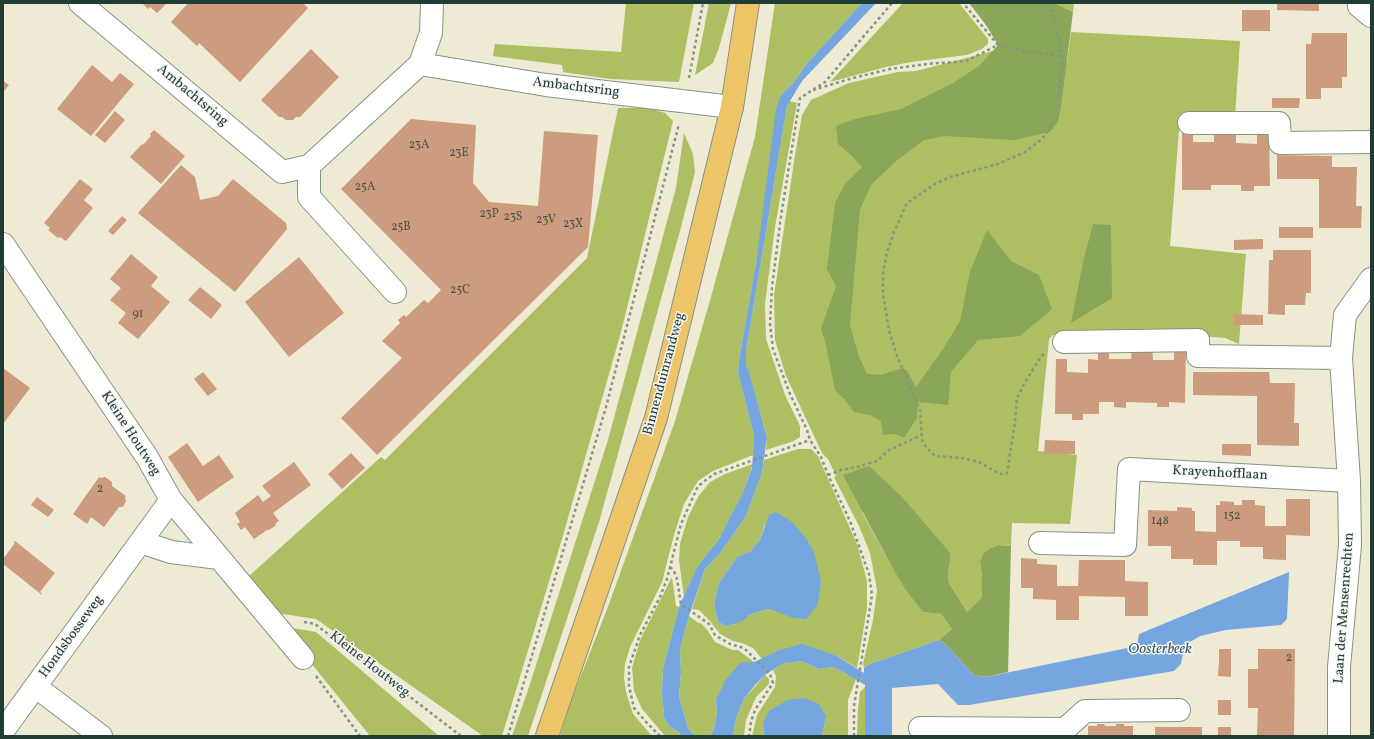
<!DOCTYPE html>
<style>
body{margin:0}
#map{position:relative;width:1374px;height:739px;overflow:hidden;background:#eeead3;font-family:Vollkorn,serif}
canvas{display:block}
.frame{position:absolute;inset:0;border:4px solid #1f3d34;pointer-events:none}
</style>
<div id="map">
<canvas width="1374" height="739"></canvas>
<div class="frame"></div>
</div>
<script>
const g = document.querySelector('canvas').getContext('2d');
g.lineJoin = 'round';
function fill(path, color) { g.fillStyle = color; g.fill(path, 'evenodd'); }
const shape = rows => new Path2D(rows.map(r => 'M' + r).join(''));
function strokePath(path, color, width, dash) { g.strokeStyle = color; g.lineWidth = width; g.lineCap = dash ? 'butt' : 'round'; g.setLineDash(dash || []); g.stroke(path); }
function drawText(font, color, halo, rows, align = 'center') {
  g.font = font + ' Vollkorn,serif'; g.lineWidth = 3; g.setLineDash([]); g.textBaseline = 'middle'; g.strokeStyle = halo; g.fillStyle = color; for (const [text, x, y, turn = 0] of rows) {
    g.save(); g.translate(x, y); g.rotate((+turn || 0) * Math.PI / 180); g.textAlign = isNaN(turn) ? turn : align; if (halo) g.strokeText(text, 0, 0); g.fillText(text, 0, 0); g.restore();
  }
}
fill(shape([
 [626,3,694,3,679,82,610,79,563,72,562,65,493,56,495,44,621,52],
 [709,3,731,3,719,48,713,63,695,75],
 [775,3,862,3,809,61,793,83,781,95,756,263,739,360,738,373,754,436,753,455,713,471,698,481,684,504,674,535,662,582,630,647,625,664,624,677,626,692,633,714,652,736,560,736,571,701,609,604,675,421,709,304,755,137],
 [903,3,959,3,988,39,988,44,982,49,967,55,911,62,886,67,830,82],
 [1054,3,1074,3,1073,12],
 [1071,32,1240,41,1235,117,1180,117,1170,246,1246,254,1239,344,1225,338,1214,337,1053,335,1049,339,1038,451,1077,455,1070,524,1012,523,1011,546,998,545,991,548,980,562,982,577,982,597,967,612,949,583,948,574,951,554,862,512,894,571,923,612,941,614,952,629,939,640,870,664,864,668,863,664,873,620,877,590,870,553,859,526,834,477,836,476,828,459,822,453,786,376,775,340,774,295,795,155,802,115,811,100,849,83,898,72,916,71,993,51,1067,62],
 [789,101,797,103,775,227,765,304,766,339,785,395,800,426,800,437,794,441,766,450,767,436,746,365,746,351,787,106],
 [618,108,649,108,665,113,673,121,621,332,562,539,502,736,483,736,316,619,270,612,249,576,381,457,385,460,587,258],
 [684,133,693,154,695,172,681,227,599,522,528,736,512,736,529,687,608,440,676,188],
 [798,449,811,449,818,456,857,544,867,581,867,608,857,668,835,655,821,651,777,651,762,659,753,648,742,643,733,641,720,634,709,620,699,610,692,609,705,569,721,552,746,516,762,473,764,460],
 [765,524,773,610,767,609,749,615,735,624,726,626,718,622,714,604,719,583,737,557,751,551,760,540],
 [753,464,743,492,719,539,697,567,684,597,679,560,680,544,688,517,698,497,710,482,725,474],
 [672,577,676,606,679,607,663,669,662,693,664,717,669,726,680,733,681,736,665,736,642,709,634,691,632,668,640,640],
 [689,616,697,622,702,624,708,631,715,642,732,650,738,650,754,662,751,662,716,700,717,712,714,729,710,736,695,736,688,728,679,697,681,673,680,649],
 [281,626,316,632,439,736,370,736],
 [801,661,819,669,832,667,847,674,856,679,848,700,848,736,822,736,826,717,763,723,764,736,752,736,757,715,775,687,776,676,773,670,782,664],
 [765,675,769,679,769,684,756,697,746,720,744,736,733,736,736,718,744,699],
 [866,686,865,736,857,736,858,709,860,692]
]), '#adbf62');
fill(shape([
 [969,3,1054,3,1073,12,1061,107,1058,122,1050,132,1014,140,944,136,924,140,895,162,872,184,860,209,850,325,859,357,867,374,880,375,903,368,907,371,916,387,943,349,960,321,970,272,987,230,1011,261,1039,275,1052,309,1020,336,978,340,951,372,948,405,918,402,917,418,904,438,895,434,883,435,881,421,870,415,854,412,845,400,835,390,825,341,821,329,836,286,827,269,835,203,845,184,862,167,852,156,838,144,836,126,855,119,901,109,953,83,979,66,998,45,986,25],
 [1093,224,1111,225,1112,298,1071,323,1083,262],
 [869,466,903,498,951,554,948,574,949,583,967,612,982,597,982,577,980,562,983,554,991,548,998,545,1011,546,1008,672,986,677,974,675,945,644,939,640,952,629,941,614,923,612,906,590,894,571,843,475]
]), '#8aa658');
fill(shape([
 [862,3,876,3,802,81,787,106,746,351,746,365,748,369,767,437,762,473,746,516,721,552,705,569,689,616,680,649,681,673,679,697,688,728,695,736,681,736,680,733,669,726,664,717,662,693,663,669,679,607,697,567,719,539,743,492,752,468,754,436,738,373,739,360,756,263,776,109,781,95,793,83,809,61],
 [776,512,792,522,805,537,814,552,821,581,818,604,806,619,793,618,773,610,767,609,749,615,744,620,735,624,726,626,718,622,714,604,719,583,737,557,751,551,760,540,769,515],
 [1289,572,1287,619,1281,625,1226,630,1200,636,1190,642,1183,654,1181,664,1174,671,969,705,958,705,938,684,892,688,892,736,865,736,865,685,847,674,832,667,819,669,801,661,782,664,765,675,755,685,744,699,736,718,733,736,710,736,714,729,717,712,716,700,725,681,740,663,754,662,777,651,802,644,835,655,864,673,864,668,870,664,939,640,945,644,974,675,986,677,1137,646,1139,634],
 [804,698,819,704,826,717,822,736,764,736,763,723,769,711,788,700]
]), '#75a6e0');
fill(shape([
 [142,3,167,3,157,13,150,7,148,9],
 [188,3,303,3,308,8,240,82,199,43,197,46,171,22],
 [1277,3,1319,3,1319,11,1277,10],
 [1242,10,1270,10,1270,31,1242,31],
 [1312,33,1347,33,1347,77,1342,77,1342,88,1321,88,1321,99,1306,99,1306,44,1311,44],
 [311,49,339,77,300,117,296,117,293,120,286,120,282,117,279,117,261,100],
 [92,65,112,82,120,73,134,84,91,136,57,109],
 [3,81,9,85,3,92],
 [1272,98,1300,98,1299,108,1272,108],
 [115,111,125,120,105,143,95,135],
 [411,119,476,125,473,183,489,202,538,206,544,131,598,135,588,247,377,455,341,418,402,358,382,341,400,323,398,320,404,315,406,317,424,300,428,303,441,290,341,189],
 [1182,129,1193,129,1193,142,1214,142,1214,130,1236,130,1236,143,1257,144,1257,130,1269,130,1270,186,1254,186,1254,191,1241,191,1241,185,1211,185,1211,190,1182,190],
 [154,130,185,156,161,184,130,157,142,144,143,145,151,136,150,134],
 [1277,155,1332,156,1332,167,1357,167,1356,206,1362,206,1361,228,1319,228,1319,179,1277,179],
 [181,165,195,177,200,200,218,196,233,179,286,223,287,229,235,292,138,213],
 [80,179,93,189,84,200,93,208,66,241,60,237,58,238,48,230,50,228,44,223],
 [122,216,127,220,113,235,108,231],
 [1279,227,1313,227,1313,238,1279,238],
 [1263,239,1263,249,1234,250,1234,240],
 [1273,250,1311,250,1311,293,1306,293,1305,305,1285,305,1285,315,1268,314,1269,260,1273,260],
 [131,254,158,277,151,286,170,302,138,339,118,323,126,313,110,300,121,288,110,279],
 [299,257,344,313,289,357,245,302],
 [200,287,222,305,211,319,188,300],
 [1234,314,1263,315,1263,325,1234,325],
 [1098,346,1109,346,1109,359,1131,359,1132,347,1152,347,1153,360,1174,360,1174,347,1186,347,1185,403,1169,402,1169,407,1157,407,1157,403,1126,402,1126,408,1114,407,1114,402,1099,402,1099,414,1083,414,1083,420,1072,420,1072,414,1055,414,1056,359,1067,359,1067,372,1088,373,1088,359,1098,360],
 [3,368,30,388,3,424],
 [203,372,217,389,208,396,194,379],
 [1193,372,1269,372,1270,383,1295,383,1294,423,1299,423,1299,446,1257,445,1257,396,1193,395],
 [1045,440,1075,441,1075,454,1044,454],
 [187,443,203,466,219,455,234,477,198,502,168,457],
 [1222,444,1251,444,1251,456,1222,455],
 [351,453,365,468,342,489,328,474],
 [294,462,311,485,273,513,279,521,276,523,275,526,269,530,267,530,254,539,245,527,241,530,237,524,240,522,235,513,258,495,263,502,271,496,262,486],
 [99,477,101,478,105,477,112,482,112,486,126,496,125,498,126,501,123,507,119,507,104,527,91,517,87,524,73,514],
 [37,497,54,510,48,517,31,505],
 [1286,499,1310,499,1310,536,1286,535,1286,560,1263,559,1263,547,1240,547,1240,541,1217,541,1217,565,1193,565,1193,559,1171,559,1171,546,1148,546,1148,510,1177,511,1177,507,1192,508,1192,511,1195,511,1195,531,1216,532,1216,505,1220,505,1220,501,1234,502,1234,505,1242,505,1242,500,1255,500,1255,505,1265,506,1265,526,1286,526],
 [15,541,55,573,40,592,42,594,42,595,3,564,3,559,15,543,14,542],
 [1021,558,1037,559,1037,564,1057,565,1057,586,1078,586,1079,560,1125,560,1125,581,1148,582,1148,616,1125,616,1125,597,1079,596,1079,620,1056,620,1056,600,1033,599,1033,588,1021,588],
 [1219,649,1231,649,1231,677,1218,676,1219,661,1224,661,1219,661],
 [1258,649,1295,649,1294,736,1257,736,1258,708,1248,708,1248,669,1258,669],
 [1218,700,1231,700,1231,715,1218,715],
 [1097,724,1104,724,1105,726,1116,726,1116,724,1124,724,1124,726,1133,726,1133,736,1088,736,1088,726,1097,726],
 [1155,727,1202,727,1202,736,1155,736],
 [1218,727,1231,727,1231,736,1218,736]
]), '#cd9b7e');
const street = shape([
 [80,3,282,172,309,166,420,64,431,33,432,3],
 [1359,3,1359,6,1371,16],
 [420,64,546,85,732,107],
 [1189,123,1279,123,1280,143,1371,142],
 [309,166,309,197,395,292],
 [3,244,147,457,171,500,303,658],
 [1064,342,1198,340,1198,356,1341,358],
 [141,542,171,552,219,558],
 [1040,543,1125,545,1129,469,1349,481,1341,358,1345,315,1371,279],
 [36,687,101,736],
 [920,728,1065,729,1085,711,1179,710],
 [3,731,171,500],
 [1339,736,1339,667,1350,545,1349,481]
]);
const primary = shape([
 [547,736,656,418,732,107,748,3]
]);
strokePath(street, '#869484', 24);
strokePath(primary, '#869484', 24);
strokePath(shape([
 [998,45,1024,51,1061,56],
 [689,78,703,3],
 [813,90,853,78,890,69,927,64,966,61,998,45,963,3],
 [1044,354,1040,358,1024,384,1017,398,1015,422,1007,473,1002,474,998,473,979,462,962,458,935,456,926,447,922,440,920,410,897,356,889,330,883,294,883,274,887,252,894,232,907,203,935,184,950,177,998,164,1025,152,1042,139,1056,119,1062,68,1061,44,1054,22,1052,3],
 [828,475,841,470,857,467,877,461,889,450,922,435],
 [670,567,674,571,677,579,681,604,709,624,715,635,730,644,744,648,770,674,773,683,755,710,751,722,749,736],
 [304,622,315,624,461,736],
 [316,676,360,736],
 [508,736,606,407,679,124],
 [660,736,647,723,634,708,629,686,629,667,640,635,660,597,667,579,681,524,698,486,714,474,810,440],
 [854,736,854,706,872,595,869,574,850,521,829,477,821,457,810,440,807,430,790,394,773,349,770,324,772,287,781,216,800,98,825,82,892,3]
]), '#869484', 2.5, [3, 3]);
strokePath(street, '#fff', 22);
strokePath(primary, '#eec469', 22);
drawText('12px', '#4a5446', null, [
 ["23A",419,146],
 ["23E",459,154],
 ["25A",365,188],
 ["23P",489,215],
 ["23S",513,218],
 ["23V",546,221],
 ["23X",573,225],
 ["25B",401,228],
 ["25C",460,291],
 ["91",138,315],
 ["2",100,490],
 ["152",1232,517],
 ["148",1160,522],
 ["2",1289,659]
]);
drawText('14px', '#1f3d34', '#f6f6f2', [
 ["Ambachtsring",576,88,7],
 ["Ambachtsring",192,96,40],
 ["Binnenduinrandweg",665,374,-75],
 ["Kleine Houtweg",130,434,57],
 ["Krayenhofflaan",1220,474,3],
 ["Laan der Mensenrechten",1345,608,-86],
 ["Hondsbosseweg",72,637,-54],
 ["Kleine Houtweg",369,665,38]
]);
drawText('italic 15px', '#395c68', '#f6f6f2', [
 ["Oosterbeek",1160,650]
]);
</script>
